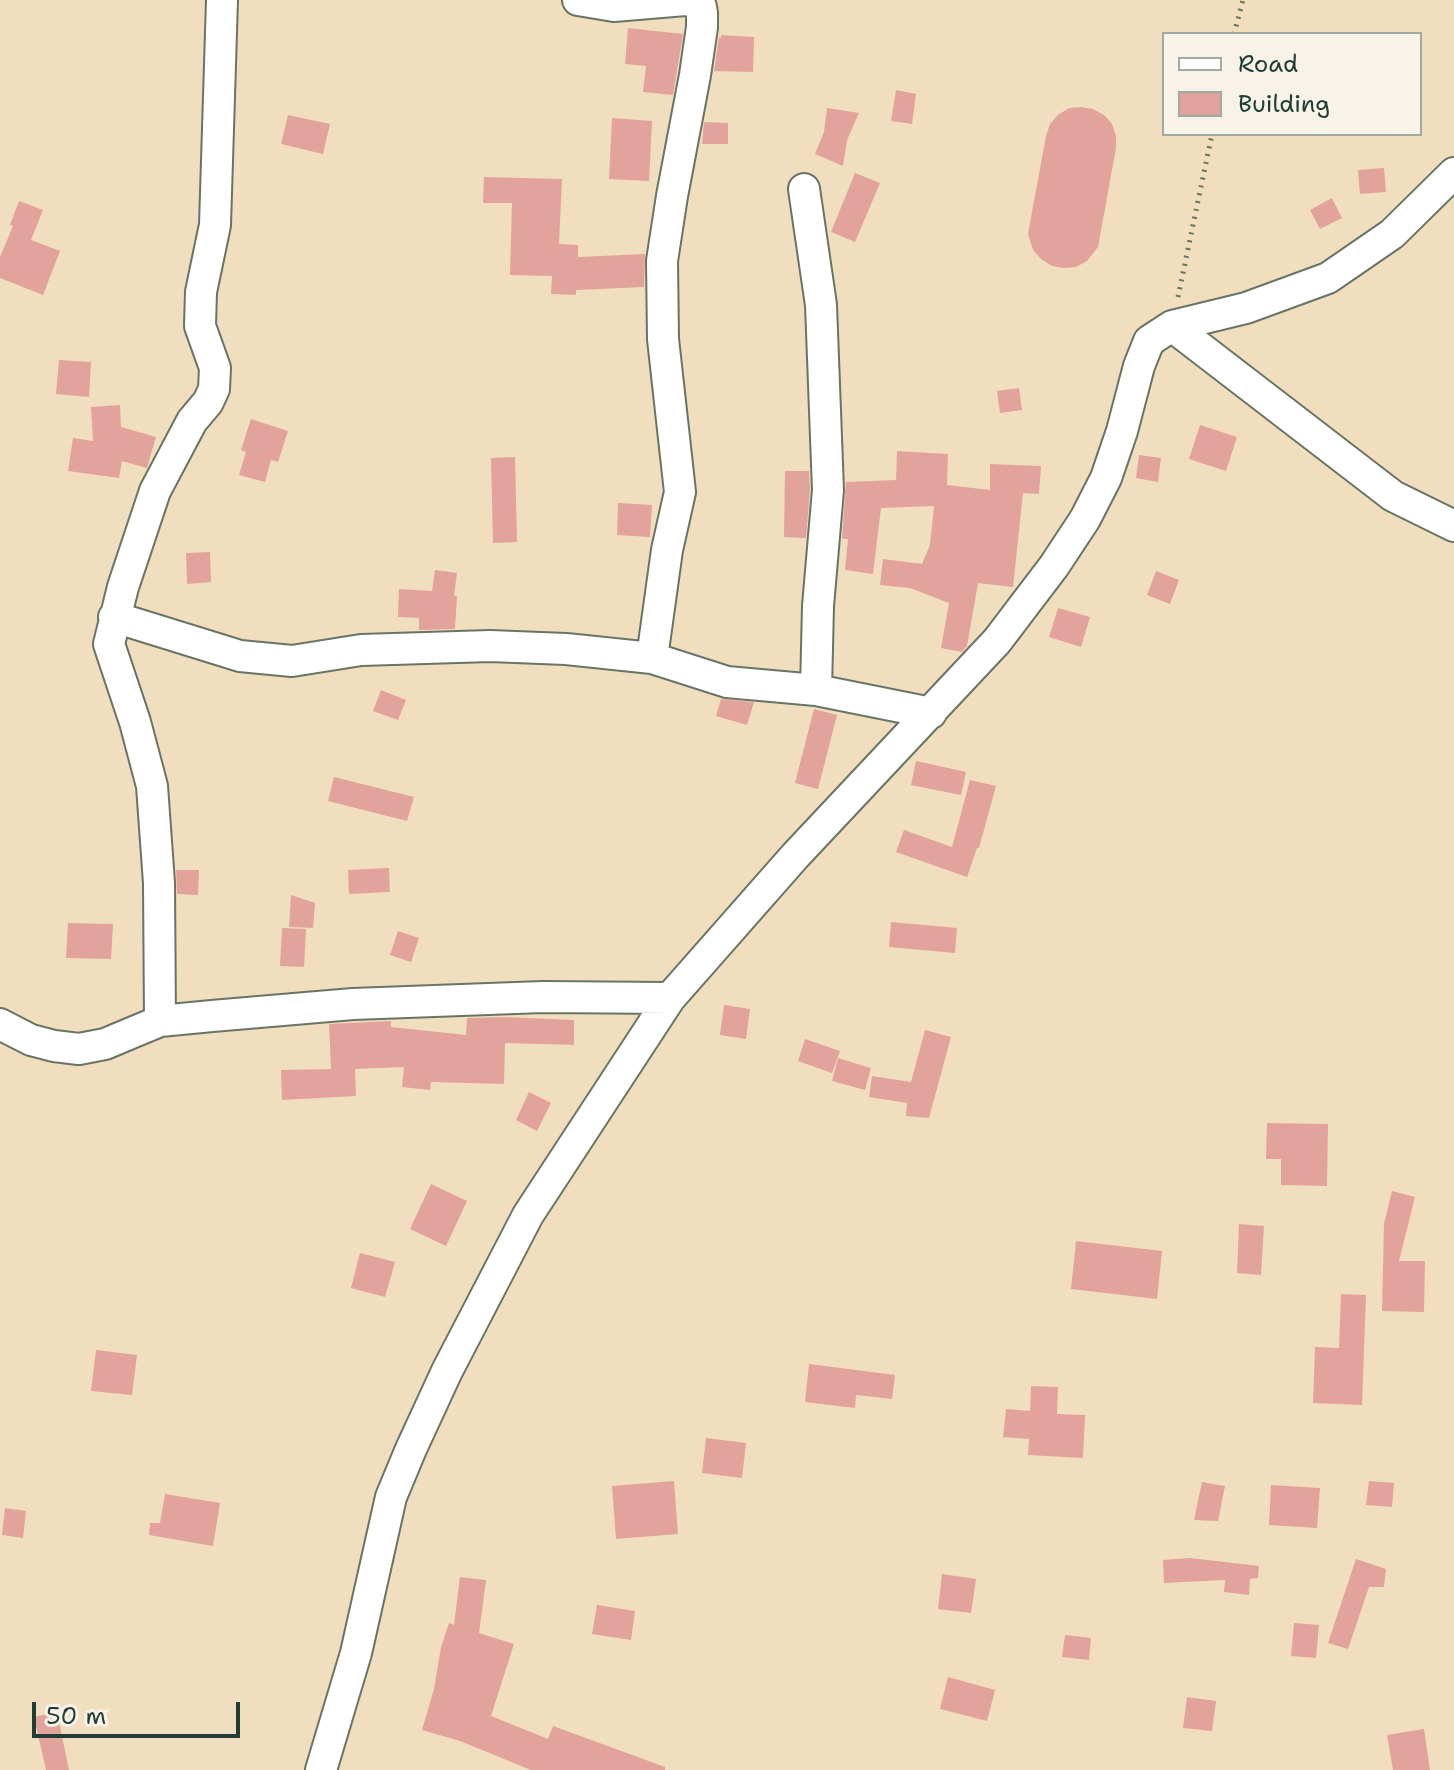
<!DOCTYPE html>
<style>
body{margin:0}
#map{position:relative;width:1454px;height:1770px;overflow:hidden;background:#f1debe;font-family:"Shantell Sans",sans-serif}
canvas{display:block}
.legend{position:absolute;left:1162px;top:32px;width:260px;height:104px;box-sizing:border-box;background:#f7f3e8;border:2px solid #a1aaa0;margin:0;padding:10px 14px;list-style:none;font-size:24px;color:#1f3d34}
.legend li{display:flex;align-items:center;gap:16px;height:40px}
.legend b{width:40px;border:2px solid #a1aaa0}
.scale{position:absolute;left:32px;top:1702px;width:208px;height:36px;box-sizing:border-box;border:4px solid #1f3d34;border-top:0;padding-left:10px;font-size:24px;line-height:28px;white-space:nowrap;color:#1f3d34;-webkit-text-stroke:6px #f7f3e8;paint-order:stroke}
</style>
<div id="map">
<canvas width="1454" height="1770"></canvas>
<ul class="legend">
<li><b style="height:10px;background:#fff"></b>Road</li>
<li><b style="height:22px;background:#e2a39d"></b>Building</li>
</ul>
<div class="scale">50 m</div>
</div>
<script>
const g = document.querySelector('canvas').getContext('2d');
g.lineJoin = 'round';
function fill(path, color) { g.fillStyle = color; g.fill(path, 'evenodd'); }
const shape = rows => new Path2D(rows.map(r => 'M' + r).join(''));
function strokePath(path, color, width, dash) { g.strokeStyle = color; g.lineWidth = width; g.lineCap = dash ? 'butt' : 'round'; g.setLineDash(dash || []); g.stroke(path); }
fill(shape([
 [628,28,683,34,673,95,643,92,646,66,625,64],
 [721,35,754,37,753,72,714,71,719,37,721,38],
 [896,90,916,94,912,124,891,121],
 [1081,107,1093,109,1104,115,1112,124,1116,136,1116,148,1098,247,1087,261,1076,267,1064,268,1052,266,1041,259,1033,250,1028,234,1046,136,1050,124,1058,115,1069,108],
 [827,108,859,113,847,140,843,166,815,154,824,132],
 [288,115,330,124,323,154,281,144],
 [612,118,652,121,649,181,609,179],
 [704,122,728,123,728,144,702,144],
 [1384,168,1386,192,1360,194,1358,170],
 [855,173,880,183,855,242,831,232],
 [484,177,562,179,559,244,578,245,578,257,645,254,644,287,576,290,576,295,551,294,552,276,510,275,512,203,483,203],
 [1332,198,1342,218,1320,229,1310,210],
 [19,201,43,210,31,240,60,251,43,295,0,278,0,257,13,226,10,225],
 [59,360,91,362,89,397,56,394],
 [1019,388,1022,410,1000,413,997,391],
 [120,405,121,427,156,437,147,468,122,461,119,478,68,471,73,438,93,441,91,407],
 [251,419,288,431,278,462,271,460,265,482,239,475,246,452,241,450],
 [1200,425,1237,437,1226,471,1189,459],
 [897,451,948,454,947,485,990,490,990,464,1041,466,1039,494,1023,493,1013,587,978,583,967,646,962,652,941,648,949,603,910,588,880,585,883,559,922,564,930,545,934,506,881,508,873,574,845,570,848,539,842,539,846,482,896,480],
 [1139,455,1161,458,1158,482,1136,478],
 [515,457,517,542,493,543,491,458],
 [785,471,809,471,810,490,806,538,784,537],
 [618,503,652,505,650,537,617,535],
 [210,552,211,582,187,584,186,553],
 [435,570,457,573,454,596,457,596,455,629,419,630,419,618,398,617,399,589,432,591],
 [1156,571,1179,580,1170,604,1147,595],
 [1058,608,1090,617,1081,647,1049,637],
 [381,690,406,700,398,720,373,711],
 [721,699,754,702,747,725,716,716],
 [814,709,837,715,818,789,795,783],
 [916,761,966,772,961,795,911,785],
 [334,777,414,797,407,821,328,801],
 [970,780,996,786,979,848,977,848,967,877,896,852,904,830,952,847],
 [389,868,390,892,349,894,348,870],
 [176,870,199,870,198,895,177,894],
 [291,895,315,903,313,928,289,927],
 [891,922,957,928,955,953,889,947],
 [68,923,113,924,111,959,66,958],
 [282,928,306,929,304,967,280,966],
 [398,931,419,938,411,962,390,955],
 [724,1005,750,1009,746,1039,720,1035],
 [505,1017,574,1020,574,1045,505,1043,504,1084,431,1082,430,1090,402,1087,404,1067,355,1069,356,1096,282,1100,281,1070,331,1069,329,1024,391,1021,391,1027,466,1035,467,1018],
 [925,1030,951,1037,929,1118,906,1116,907,1103,869,1097,872,1076,911,1082],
 [805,1039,840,1051,832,1073,798,1061],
 [838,1058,871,1068,865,1090,832,1081],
 [529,1092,551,1103,537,1131,516,1120],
 [1267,1123,1328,1124,1327,1186,1281,1185,1281,1159,1266,1159],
 [431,1184,467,1201,446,1246,410,1229],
 [1392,1191,1415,1197,1399,1261,1425,1261,1424,1312,1382,1311,1384,1224],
 [1239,1224,1264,1226,1261,1275,1237,1273],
 [1076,1241,1162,1251,1157,1299,1071,1289],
 [360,1253,395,1262,385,1297,351,1288],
 [1341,1294,1366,1295,1362,1405,1313,1403,1315,1347,1339,1348],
 [96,1350,137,1355,132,1395,91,1391],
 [809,1364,895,1375,892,1399,856,1395,855,1408,805,1402],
 [1031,1386,1058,1387,1057,1414,1085,1415,1083,1458,1028,1455,1029,1439,1003,1437,1006,1409,1030,1411],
 [706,1438,746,1443,742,1478,702,1473],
 [674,1481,678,1534,616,1539,612,1486],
 [1369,1481,1394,1483,1392,1507,1366,1505],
 [1202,1482,1225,1486,1218,1521,1194,1520],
 [1271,1485,1320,1488,1317,1528,1269,1525],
 [165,1494,220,1503,213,1546,149,1535,150,1523,160,1523],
 [5,1508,26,1511,23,1538,2,1535],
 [1190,1558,1259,1566,1258,1578,1250,1579,1249,1595,1224,1592,1225,1580,1164,1583,1163,1560],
 [1356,1559,1386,1569,1384,1587,1369,1587,1348,1649,1328,1643],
 [942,1574,976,1579,971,1613,938,1609],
 [460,1577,486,1580,479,1633,514,1644,491,1716,548,1739,553,1726,665,1767,665,1770,531,1770,460,1741,422,1730,434,1689,441,1647,449,1623,454,1625],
 [597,1605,635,1611,631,1640,592,1634],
 [1294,1623,1319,1625,1316,1658,1291,1656],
 [1065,1635,1091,1638,1089,1660,1062,1657],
 [948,1677,995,1690,987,1721,940,1709],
 [1187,1697,1216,1701,1212,1731,1183,1728],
 [57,1712,69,1770,46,1770,34,1717],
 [1424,1729,1430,1770,1393,1770,1387,1735]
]), '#e2a39d');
const minor = shape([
 [578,0,614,6,685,0,696,2,701,7,702,13,702,27,695,75,672,196,662,261,663,339,680,492,667,550,652,658],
 [804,189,821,305,828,490,818,606,816,690],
 [1172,326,1393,496,1454,526],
 [114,617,240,656,292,661,361,650,490,646,566,649,652,658,727,682,816,690,931,713],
 [160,1021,159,883,152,786,135,722,109,644,123,587,155,491,192,421,208,402,214,389,215,368,200,326,201,292,215,225,222,0],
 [0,1024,31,1040,54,1046,79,1049,105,1044,160,1021,212,1016,353,1004,543,997,670,998],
 [321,1770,356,1653,391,1497,411,1449,447,1371,528,1215,670,998,795,856,997,641,1054,566,1085,519,1106,478,1122,431,1139,366,1149,341,1172,326,1246,308,1328,278,1392,234,1454,173]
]);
strokePath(minor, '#687564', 34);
strokePath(shape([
 [1234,34,1243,0],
 [1178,297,1212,134]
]), '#687564', 5, [2, 6]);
strokePath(minor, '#fff', 30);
</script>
